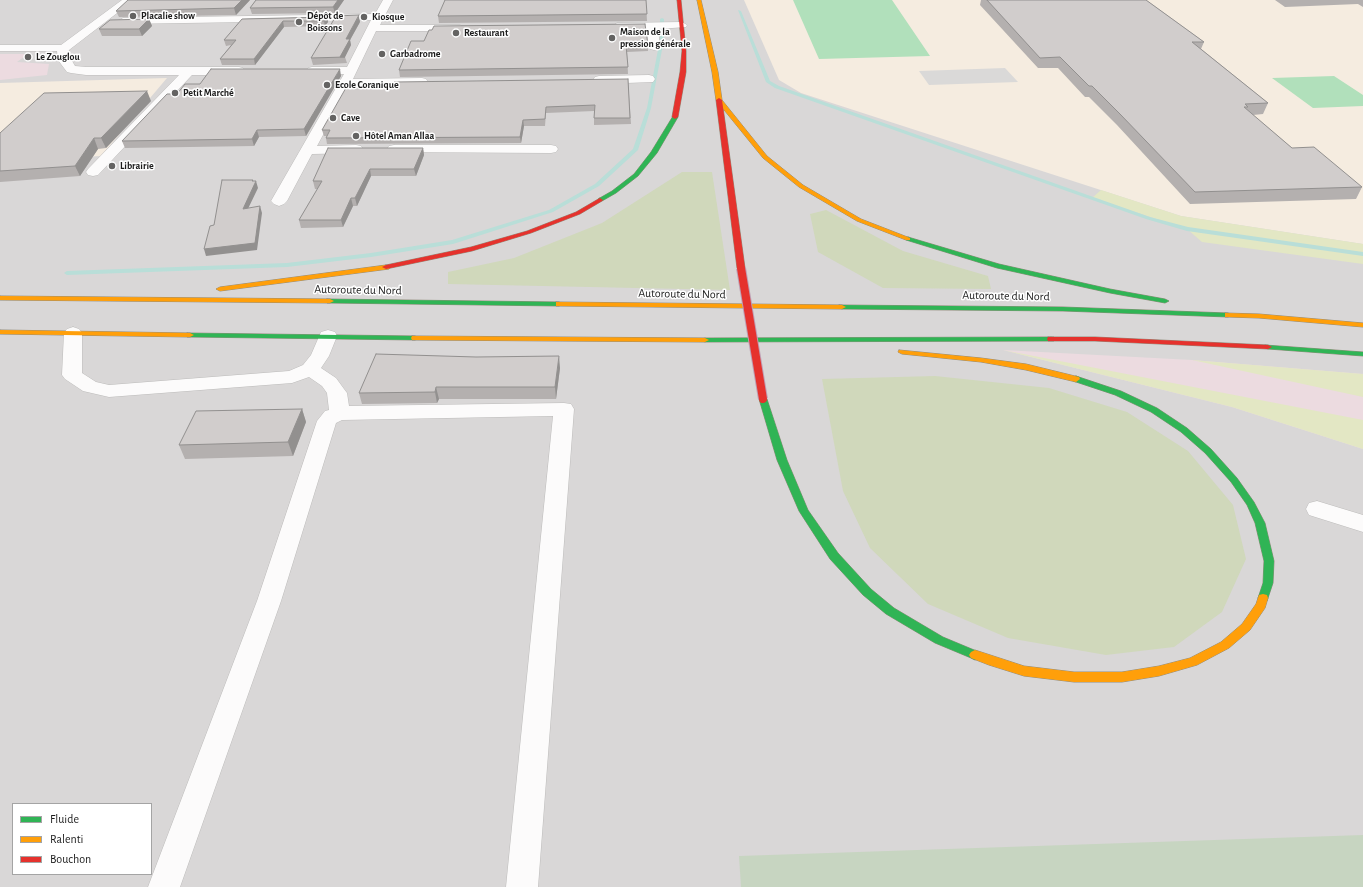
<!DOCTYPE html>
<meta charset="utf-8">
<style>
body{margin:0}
#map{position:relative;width:1363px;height:887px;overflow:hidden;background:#eae7e5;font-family:"Alegreya Sans",sans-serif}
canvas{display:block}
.legend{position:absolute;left:12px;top:803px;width:140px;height:72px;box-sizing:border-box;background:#fff;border:1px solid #a4a4a4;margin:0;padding:5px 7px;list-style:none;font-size:12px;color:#1c1c1c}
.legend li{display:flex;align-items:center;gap:8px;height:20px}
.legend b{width:20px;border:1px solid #a4a4a4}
</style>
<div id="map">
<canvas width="1363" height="887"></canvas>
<ul class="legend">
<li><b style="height:5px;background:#30b455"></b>Fluide</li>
<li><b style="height:5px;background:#ff9f0a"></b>Ralenti</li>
<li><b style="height:5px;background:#e5322d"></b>Bouchon</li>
</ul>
</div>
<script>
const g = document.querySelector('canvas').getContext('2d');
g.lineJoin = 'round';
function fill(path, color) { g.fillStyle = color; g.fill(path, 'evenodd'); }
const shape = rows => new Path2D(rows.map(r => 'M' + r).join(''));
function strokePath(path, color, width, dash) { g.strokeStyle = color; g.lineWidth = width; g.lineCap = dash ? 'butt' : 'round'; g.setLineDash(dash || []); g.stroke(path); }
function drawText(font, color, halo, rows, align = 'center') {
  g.font = font + ' "Alegreya Sans",sans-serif'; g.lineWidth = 3; g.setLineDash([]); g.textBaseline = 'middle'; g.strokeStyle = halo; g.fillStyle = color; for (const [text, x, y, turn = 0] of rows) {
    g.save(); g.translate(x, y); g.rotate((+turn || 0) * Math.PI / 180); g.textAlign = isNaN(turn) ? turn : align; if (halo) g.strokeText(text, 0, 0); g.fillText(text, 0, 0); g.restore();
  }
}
fill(shape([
 [0,0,1363,0,1363,887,0,887],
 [13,804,151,804,151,874,13,874]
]), '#d9d7d7');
fill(shape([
 [0,54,28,54,17,62,49,64,47,75,0,80],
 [1003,350,1192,360,1363,374,1363,449,1232,407]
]), '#ecdbe0');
fill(shape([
 [744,0,1363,0,1363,244,1181,216,801,93,779,80],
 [167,78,101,156,0,161,0,83]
]), '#f5ece0');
fill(shape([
 [1101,190,1181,216,1363,244,1363,264,1202,242,1187,229,1092,198],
 [1003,350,1363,420,1363,449,1232,407],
 [1192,360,1363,374,1363,397]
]), '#e3e7c4');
fill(shape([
 [682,172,712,172,730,290,448,284,448,272,514,258,602,223],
 [826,210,903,251,988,276,991,289,883,288,818,252,810,214],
 [935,376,1049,388,1127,412,1188,451,1233,505,1246,559,1222,612,1174,647,1106,655,1008,638,928,604,870,548,843,491,822,379]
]), '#d0d8bb');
fill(shape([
 [1363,835,1363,887,741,887,739,856]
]), '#c7d5c1');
fill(shape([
 [793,0,892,0,930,56,819,59],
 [1334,76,1363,95,1363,106,1313,108,1272,78]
]), '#b1e0bb');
fill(shape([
 [1005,68,1018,82,929,85,919,71]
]), '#dad9d8');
fill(shape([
 [738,10,741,11,770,81,779,86,1150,217,1188,227,1363,252,1363,256,1187,231,1146,219,775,88,766,82,738,10],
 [662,18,664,19,664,39,651,108,638,150,599,186,553,212,453,244,371,257,287,267,67,275,64,273,67,271,287,263,371,253,452,240,549,210,595,184,633,149,647,108,660,39,660,19,662,18]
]), '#b9ded8');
const street = shape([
 [122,0,134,0,69,50,68,54,75,66,86,67,239,67,243,68,245,71,243,74,239,75,192,75,98,175,93,176,88,175,86,172,88,169,179,75,86,75,71,73,67,72,58,60,57,51,0,51,0,45,61,45,122,0],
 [383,0,393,0,380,25,460,25,466,28,460,31,376,31,353,79,422,78,426,79,428,82,426,85,422,86,349,87,317,146,356,145,361,146,363,149,361,152,356,153,312,154,287,201,284,204,279,206,274,204,271,201,344,74,312,75,308,74,306,71,308,68,312,67,347,67,371,20,123,24,118,21,123,18,375,14,383,0],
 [682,22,687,25,686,27,658,29,660,47,658,49,654,50,650,49,648,47,647,29,617,29,612,26,617,23,682,22],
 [649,75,653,76,655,79,653,82,599,84,595,83,593,80,595,77,599,76,649,75],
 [394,145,551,145,556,146,558,149,556,152,551,153,389,152,387,149,389,146,394,145],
 [73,327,79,329,82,333,82,373,96,382,109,385,289,371,303,365,311,355,321,332,328,330,335,332,337,336,329,356,321,368,336,378,344,389,347,393,349,406,564,403,571,404,574,409,538,887,506,887,553,416,342,420,336,423,281,601,180,887,148,887,257,601,317,421,325,411,329,410,327,393,322,386,309,377,292,383,109,397,83,391,65,379,62,375,64,333,67,329,73,327],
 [1317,501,1363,515,1363,532,1309,515,1306,509,1309,503,1317,501]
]);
const fast = shape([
 [673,116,678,117,657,153,638,176,616,193,602,201,598,201,598,199,612,191,634,174,651,152,673,116],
 [908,237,999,264,1110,289,1165,299,1169,301,1165,303,1110,293,997,268,906,240,906,238,908,237],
 [327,299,559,302,563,304,559,306,330,303,327,303,327,299],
 [839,305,1063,307,1228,313,1232,315,1228,317,1063,311,842,309,838,307,839,305],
 [187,333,415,336,419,338,415,340,190,337,187,337,186,335,187,333],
 [1051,337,1054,337,1055,339,1054,341,705,342,701,340,705,338,1051,337],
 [1265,345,1363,352,1363,356,1268,349,1264,347,1265,345],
 [1076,376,1121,391,1157,408,1187,428,1211,449,1237,478,1254,502,1265,523,1274,561,1273,583,1267,601,1263,602,1259,601,1258,598,1263,583,1264,561,1255,523,1247,505,1231,482,1205,453,1181,432,1151,412,1115,395,1073,381,1072,379,1073,377,1076,376],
 [763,396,767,399,787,460,808,510,838,553,871,589,894,608,943,637,979,652,981,655,979,658,975,660,971,658,935,643,886,614,863,595,830,559,799,511,777,460,759,399,763,396]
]);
const slow = shape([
 [697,0,701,0,718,72,722,100,767,156,803,185,861,219,910,238,910,240,906,240,857,221,799,187,763,158,716,100,712,72,697,0],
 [386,265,390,267,389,269,220,291,216,289,220,287,386,265],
 [0,296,330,299,334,301,330,303,0,300,0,296],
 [556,302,842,305,846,307,842,309,559,306,556,306,556,302],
 [1225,313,1259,314,1363,323,1363,327,1259,318,1228,317,1225,317,1225,313],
 [0,330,190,333,194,335,190,337,0,334,0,330],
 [412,336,705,338,709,340,705,342,415,340,412,340,411,338,412,336],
 [899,350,981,358,1026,364,1079,377,1080,379,1076,382,1026,370,981,362,902,354,898,352,899,350],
 [1263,594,1267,595,1268,598,1265,608,1250,630,1229,648,1197,665,1159,676,1122,682,1074,682,1024,676,989,665,971,658,969,655,971,652,975,650,1024,666,1074,672,1122,672,1159,666,1190,658,1221,642,1242,624,1256,604,1259,595,1263,594]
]);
const jam = shape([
 [677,0,681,0,686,51,686,72,678,117,675,119,672,117,680,72,682,51,677,0],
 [719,98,722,100,745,268,741,270,737,268,716,100,719,98],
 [600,198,603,200,602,201,580,214,531,233,472,251,386,269,382,267,386,265,471,247,527,231,576,212,600,198],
 [1048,337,1095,337,1268,345,1272,347,1268,349,1095,341,1048,341,1047,339,1048,337]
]);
strokePath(street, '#bdbcbb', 1);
strokePath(fast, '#948e7e', 1);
strokePath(slow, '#948e7e', 1);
strokePath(jam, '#948e7e', 1);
fill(street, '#fcfbfb');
fill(fast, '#30b455');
fill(slow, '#ff9f0a');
fill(jam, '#e5322d');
const jamBridge = shape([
 [741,268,763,399]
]);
strokePath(jamBridge, '#bf9db2', 10, []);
strokePath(jamBridge, '#e5322d', 8);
fill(shape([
 [250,0,236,15,119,17,116,11],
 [256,0,344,0,335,13,252,14,250,8],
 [646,0,647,21,439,23,438,16],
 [981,0,1146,0,1204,42,1201,49,1268,103,1263,114,1253,115,1292,148,1362,187,1356,199,1190,204,1117,125,1089,97,1085,97,1058,68,1038,68,980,5],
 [1275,0,1363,0,1363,7,1358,4,1285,7],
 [327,17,328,22,325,26,284,27,255,65,222,65,220,59,231,45,226,46,224,40,242,19],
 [149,19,152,26,142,36,102,36,99,29],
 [360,22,350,40,351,45,345,57,347,63,313,65,311,58],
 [424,41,648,45,648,51,627,52,628,74,400,77,399,70],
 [341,76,306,136,259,137,254,146,125,148,122,141,177,94,200,84],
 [628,79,631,124,594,125,594,111,546,113,545,126,524,126,521,143,327,144,326,138,327,136,324,136,322,130,393,86],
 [151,101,106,148,98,149,80,176,0,182,0,133],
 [423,148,424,155,416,176,371,176,357,206,353,206,343,227,301,228,299,220,318,189,315,189,313,181],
 [560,368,556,399,439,399,437,403,362,404,359,393],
 [302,409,306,422,293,456,185,459,179,445]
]), '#b4b0af');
fill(shape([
 [242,0,250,0,236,15,234,8],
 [338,0,344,0,335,13,333,7],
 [359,15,360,22,350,40,351,45,345,57,340,57,346,39],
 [327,17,328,22,325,26,324,21],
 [149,19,152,26,142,36,139,29],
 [283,21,284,27,255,65,254,59],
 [340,69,341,76,306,136,304,129],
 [147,91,151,101,106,148,101,138],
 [523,120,524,126,521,143,520,137],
 [257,130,259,137,254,146,252,139],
 [94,138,98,149,80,176,75,166],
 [423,148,424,155,416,176,414,169],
 [370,169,371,176,357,206,355,198],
 [253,180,254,185,256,181,258,188,245,215,243,209],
 [351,198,353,206,343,227,341,220],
 [260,206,262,213,257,250,206,256,204,249],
 [559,356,560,368,556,399,555,387],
 [436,387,439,399,437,403,435,392],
 [302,409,306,422,293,456,288,442]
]), '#92908f');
const building = shape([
 [128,0,242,0,234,8,116,11,128,0],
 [256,0,338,0,333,7,250,8,256,0],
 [445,0,646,0,647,14,438,16,445,0],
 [987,0,1146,0,1204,42,1192,42,1268,103,1245,104,1248,107,1244,107,1292,148,1314,147,1362,187,1195,192,1120,114,1092,86,1089,86,1060,57,1040,58,987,0],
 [359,15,346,39,350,39,340,57,345,57,311,58,336,16,359,15],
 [327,17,324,21,283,21,254,59,220,59,236,40,224,40,242,19,327,17],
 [149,19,139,29,99,29,110,20,149,19],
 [645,24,648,45,626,45,628,67,399,70,411,41,424,41,429,30,432,30,434,26,645,24],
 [211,69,340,69,304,129,257,130,252,139,122,141,167,94,177,94,185,84,200,84,211,69],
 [628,79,630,118,594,118,595,105,546,107,545,119,523,120,520,137,326,138,330,130,322,130,347,86,393,86,394,82,628,79],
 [147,91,101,138,94,138,75,166,0,171,0,133,44,93,147,91],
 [328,148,423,148,414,169,370,169,355,198,351,198,341,220,299,220,322,181,313,181,328,148],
 [222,180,253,180,252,181,256,181,243,209,260,206,255,243,204,249,210,226,214,225,222,180],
 [376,354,476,357,559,356,555,387,436,387,435,392,359,393,376,354],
 [302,409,288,442,179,445,196,411,302,409]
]);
fill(building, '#d1cdcc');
strokePath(building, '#92908f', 1);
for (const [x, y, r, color] of [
 [133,16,4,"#646362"],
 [364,17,4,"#646362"],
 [299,22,4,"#646362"],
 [456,33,4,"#646362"],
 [612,38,4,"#646362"],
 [382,54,4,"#646362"],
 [28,57,4,"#646362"],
 [327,85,4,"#646362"],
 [175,93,4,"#646362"],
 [333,118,4,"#646362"],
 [356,136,4,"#646362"],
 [112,166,4,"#646362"]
]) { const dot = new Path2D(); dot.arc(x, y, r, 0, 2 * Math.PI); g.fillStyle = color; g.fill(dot); strokePath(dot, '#fff', 1.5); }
drawText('bold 10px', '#1c1c1c', '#fff', [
 ["Placalie show",141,16],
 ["Dépôt de",307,16],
 ["Boissons",307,28],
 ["Kiosque",372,17],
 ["Maison de la",620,32],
 ["pression générale",620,44],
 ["Restaurant",464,33],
 ["Garbadrome",390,54],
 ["Le Zouglou",36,57],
 ["Ecole Coranique",335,85],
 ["Petit Marché",183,93],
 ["Cave",341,118],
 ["Hôtel Aman Allaa",364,136],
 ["Librairie",120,166]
], 'left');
drawText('12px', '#1c1c1c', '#fff', [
 ["Autoroute du Nord",358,290,1],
 ["Autoroute du Nord",682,294,1],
 ["Autoroute du Nord",1006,296,1]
]);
</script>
